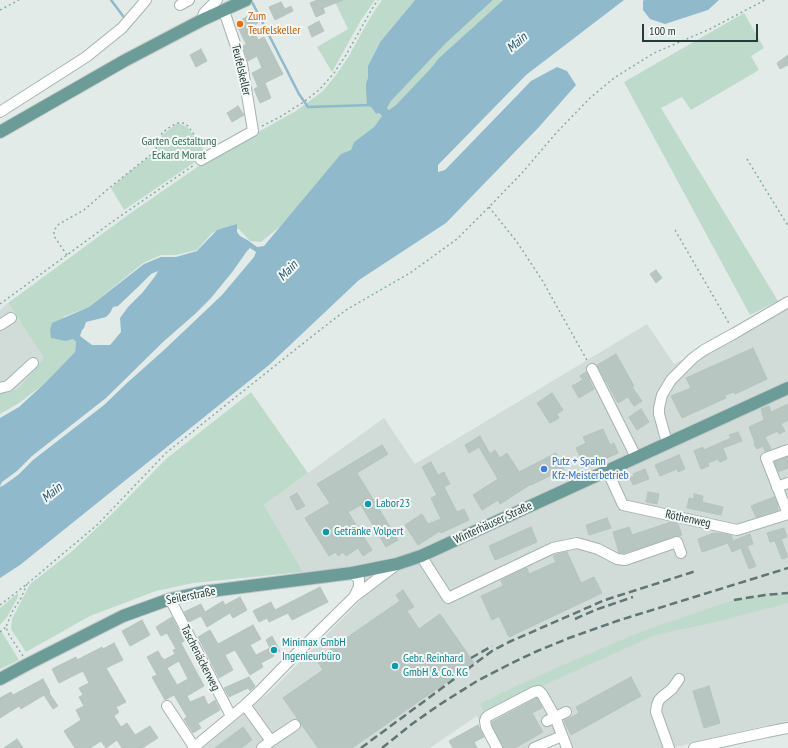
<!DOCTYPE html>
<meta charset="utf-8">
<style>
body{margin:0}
#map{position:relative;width:788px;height:748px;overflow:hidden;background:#e3ebe9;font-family:"PT Sans Narrow",sans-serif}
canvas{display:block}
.scale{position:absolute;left:642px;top:24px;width:116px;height:18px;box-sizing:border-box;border:2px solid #243b38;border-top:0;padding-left:5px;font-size:12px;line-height:14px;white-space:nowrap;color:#243b38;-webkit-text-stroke:3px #f3f8f6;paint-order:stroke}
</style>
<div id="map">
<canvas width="788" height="748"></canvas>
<div class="scale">100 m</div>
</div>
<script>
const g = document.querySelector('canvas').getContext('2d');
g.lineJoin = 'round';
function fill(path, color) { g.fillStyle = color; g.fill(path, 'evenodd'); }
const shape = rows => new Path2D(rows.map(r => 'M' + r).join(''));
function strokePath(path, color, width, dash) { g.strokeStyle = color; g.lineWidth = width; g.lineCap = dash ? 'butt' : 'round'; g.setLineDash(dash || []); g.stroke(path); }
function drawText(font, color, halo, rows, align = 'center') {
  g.font = font + ' "PT Sans Narrow",sans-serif'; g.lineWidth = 4; g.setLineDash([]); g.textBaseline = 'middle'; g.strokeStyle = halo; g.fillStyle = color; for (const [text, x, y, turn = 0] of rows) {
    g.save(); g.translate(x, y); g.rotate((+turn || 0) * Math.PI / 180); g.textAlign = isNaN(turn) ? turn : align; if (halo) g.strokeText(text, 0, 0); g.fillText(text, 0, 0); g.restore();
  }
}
fill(shape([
 [8,303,44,358,18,389,0,394,0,310],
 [788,306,788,723,768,725,672,748,573,748,567,731,531,748,493,748,477,716,430,748,203,748,271,691,360,601,364,585,350,568,303,572,264,505,384,418,415,464,647,324,674,364]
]), '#d1dbd8');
fill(shape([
 [334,0,375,0,361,20,332,72,317,47,348,29],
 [382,0,415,0,379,43,368,66,368,78,366,83,371,107,376,114,379,113,382,116,374,127,354,142,351,150,282,225,261,242,250,241,239,229,222,229,212,233,197,250,176,255,161,255,143,263,89,307,63,317,73,339,76,342,75,352,44,384,19,403,0,414,0,394,18,389,44,358,8,303,128,215,203,163,296,111,323,91,336,75,349,56,362,32,375,10],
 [493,0,503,0,439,58,431,68,396,105,389,110,387,108,391,101,446,43],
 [744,13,764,48,751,56,759,70,691,110,682,97,661,108,778,301,750,315,624,82],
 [178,123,187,127,207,154,124,210,111,188,128,173,153,154,158,148,162,135,175,125],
 [251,392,308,473,264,505,303,572,193,583,156,591,90,616,26,652,11,629,12,619,30,584,70,553,113,513,166,459],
 [18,593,18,597,7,617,0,625,0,608],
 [788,593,788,603,715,622,655,635,484,712,480,704,510,689,570,662,643,631,734,600,765,595],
 [0,629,19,660,0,669]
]), '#bedaca');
fill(shape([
 [415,0,493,0,446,43,391,101,387,108,389,110,396,105,431,68,439,58,503,0,624,0,526,75,438,165,438,172,445,170,531,81,557,67,567,71,576,85,539,127,446,223,359,280,269,365,20,565,0,578,0,487,4,485,18,475,33,460,104,405,127,383,164,350,222,295,254,257,256,252,250,248,247,251,233,271,211,298,195,314,163,342,106,398,32,456,17,471,2,482,0,486,0,418,19,407,44,384,75,352,76,342,73,339,66,341,51,338,50,330,52,323,89,307,144,264,161,257,176,257,197,251,217,230,237,224,237,232,240,236,249,241,257,247,264,246,341,154,351,150,354,142,374,127,382,116,379,113,376,114,371,107,367,105,366,89,366,83,368,78,368,66,380,42],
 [158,271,156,275,143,292,128,307,120,318,121,332,110,345,92,345,80,336,82,330,84,328,86,322,106,317,110,313,113,307,118,306,138,287,151,274],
 [644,0,719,0,708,10,665,24,650,19,643,10,643,1]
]), '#90b9cb');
strokePath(shape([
 [111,0,126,20],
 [251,0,299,94,308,107,371,105]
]), '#90b9cb', 2.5);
const building = shape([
 [317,0,343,0,323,8,325,13,316,17,310,3,317,0],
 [281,2,285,9,291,6,293,11,275,20,269,7,281,2],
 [253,13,258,23,252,26,258,40,264,37,283,74,265,83,271,98,260,103,254,89,258,87,252,73,262,68,257,56,248,61,243,46,246,44,236,23,253,13],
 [319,21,324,31,312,37,308,27,319,21],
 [201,49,207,61,196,67,190,55,201,49],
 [788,55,788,65,780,69,777,63,788,55],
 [238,106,244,115,232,122,227,113,238,106],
 [656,270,662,278,656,283,650,274,656,270],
 [753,348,767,379,735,394,734,392,725,395,726,398,682,418,671,396,691,388,686,378,753,348],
 [616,354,634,386,632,387,642,401,634,406,628,397,618,403,597,365,616,354],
 [586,372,590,379,589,379,594,389,579,398,572,386,583,380,580,376,586,372],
 [552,393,563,410,557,414,559,418,550,423,537,403,552,393],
 [788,404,788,420,781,424,785,431,779,434,778,431,765,437,771,449,765,451,763,446,757,449,754,444,755,443,749,427,764,420,761,409,769,406,771,412,788,404],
 [641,409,649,422,637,430,629,417,641,409],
 [603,429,610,445,614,443,618,453,585,468,576,448,586,443,583,437,603,429],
 [738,432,742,441,723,448,727,459,720,462,718,459,708,463,709,466,701,469,694,451,703,447,704,450,731,438,729,435,738,432],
 [480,436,490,454,495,450,500,458,507,453,519,472,556,453,564,469,531,485,531,484,500,504,498,500,482,510,473,495,498,479,479,447,469,453,465,445,480,436],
 [382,445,388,454,357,473,398,540,386,547,361,505,348,512,372,550,363,556,358,548,346,556,343,552,338,556,336,552,329,556,305,518,330,503,317,484,382,445],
 [679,455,685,469,678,472,677,469,660,476,655,465,679,455],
 [788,457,788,468,778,472,774,462,788,457],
 [431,462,438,475,444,472,450,484,444,487,457,512,464,509,469,520,441,533,440,531,418,545,405,525,422,514,428,524,441,519,431,498,437,495,422,467,431,462],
 [645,469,649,479,633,485,630,478,634,476,633,474,645,469],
 [648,492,659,494,657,504,646,502,648,492],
 [297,493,305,506,297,510,290,497,297,493],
 [694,494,703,496,702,502,723,507,721,515,687,508,689,498,694,499,694,494],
 [774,497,778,506,777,506,778,510,756,517,751,506,774,497],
 [607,518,611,528,589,535,586,525,607,518],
 [671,522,678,524,682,535,675,536,624,553,619,553,613,532,629,527,632,535,671,522],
 [531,527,537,542,495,560,489,546,531,527],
 [784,528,787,537,781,539,788,557,782,559,775,541,770,542,767,533,784,528],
 [714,533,714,534,718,533,731,535,733,541,750,534,753,544,747,546,756,566,749,569,741,548,732,552,728,543,702,552,698,539,714,533],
 [567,552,581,583,594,577,602,593,509,637,499,616,492,620,481,596,503,586,501,580,527,568,529,574,556,562,553,556,559,553,567,552],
 [320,587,328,602,292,620,288,613,269,622,267,618,259,622,253,611,271,602,275,610,320,587],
 [403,590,414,607,407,611,419,629,440,614,474,663,352,748,318,748,283,698,323,670,316,659,400,601,396,595,403,590],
 [240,597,247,610,233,618,230,613,207,627,201,616,189,622,184,612,201,604,205,612,223,601,225,605,240,597],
 [172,617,184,641,181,643,204,686,187,696,190,702,204,696,208,705,215,700,220,710,198,723,201,728,193,733,184,719,187,717,174,695,165,700,152,677,157,675,147,657,158,651,162,658,163,658,164,660,175,654,173,650,176,649,167,633,161,636,156,627,172,617],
 [179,661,188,679,177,685,167,668,179,661],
 [142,620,150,635,130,646,122,631,142,620],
 [253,625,261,639,250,645,256,655,270,648,266,640,272,636,280,651,274,654,274,656,261,663,263,667,250,675,235,650,225,655,233,670,219,678,198,637,210,630,218,644,253,625],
 [114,643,123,660,106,668,126,702,116,707,119,712,114,716,121,727,127,723,135,735,150,726,158,738,142,748,122,748,117,740,106,748,101,741,90,748,75,748,64,731,81,720,76,710,84,706,79,697,83,695,79,688,89,683,83,671,59,683,52,669,76,657,77,660,102,647,103,649,114,643],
 [249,677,255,686,250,691,248,688,229,697,224,688,249,677],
 [631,677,641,696,571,735,564,721,579,713,576,707,631,677],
 [43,679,50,692,49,693,58,706,53,709,44,695,21,709,19,706,0,718,0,698,11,692,13,695,43,679],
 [709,686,720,723,704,728,693,691,709,686],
 [537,698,542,708,532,713,543,732,515,748,503,748,492,725,492,722,537,698],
 [478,725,484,737,474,742,477,748,453,748,449,741,478,725],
 [243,727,252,740,241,748,215,748,243,727],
 [17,739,23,748,4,748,17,739]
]);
fill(building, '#b8c6c2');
strokePath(building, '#b6c4c0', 1);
const minor = shape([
 [180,5,189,0],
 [202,20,204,13,217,0],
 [0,112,86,57,122,28,146,0],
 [201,160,253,131,242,64,224,11],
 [0,325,11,318],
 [592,369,636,457],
 [0,388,8,386,33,363],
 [667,443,659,414,659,408,662,395,671,380,693,358,704,350,735,333,788,302],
 [607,470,623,505,737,530,788,514],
 [777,487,788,483],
 [788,514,766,458,788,450],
 [421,556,448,598,553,548,577,543,598,549,617,559,625,560,677,542,681,553],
 [352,573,359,579,359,587,355,595],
 [170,599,231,716],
 [245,705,271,741,295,725],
 [167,706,194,747],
 [547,721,566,712],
 [193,748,245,705,258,693,292,658,355,596,396,565],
 [262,748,271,741],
 [497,748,486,727,485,721,486,718,488,716,534,692,539,691,542,694,555,717,567,748],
 [534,748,562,736],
 [669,748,656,712,657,705,659,700,662,697,672,689,679,679],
 [694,748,767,732,788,728]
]);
const major = shape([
 [0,132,124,61,202,20,246,0],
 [0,679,28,664,123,616,170,599,203,592,352,573,397,564,421,556,788,388]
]);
strokePath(minor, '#a6b3b0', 12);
strokePath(major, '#c2c8c7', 14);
strokePath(shape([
 [0,10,19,0],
 [262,126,280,117,305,101,320,89,334,73,346,55,372,9,378,0],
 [747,159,788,226],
 [489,207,517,242,542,280,588,362],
 [675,230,730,325],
 [67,255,54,236,54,231,55,229,59,224,84,210,108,189,153,153,158,145,162,133,170,127,177,123,183,123,188,126,204,149],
 [0,304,112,222,194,165],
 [0,605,27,584,97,525,166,453,237,396,320,330,346,310,410,273,457,239,489,207,522,173,557,132,590,98,614,78,654,53,710,29,765,0],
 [0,632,6,627],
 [23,656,9,635,6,627,12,612,21,598,27,584]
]), '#87aca6', 1.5, [2, 3]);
strokePath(minor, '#fff', 10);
strokePath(major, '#6c9c97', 12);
strokePath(shape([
 [734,600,765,595,788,593],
 [575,619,595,610,633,597],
 [471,658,492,646],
 [361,748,492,651,509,642,605,600,696,571],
 [382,748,412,724,439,705,477,681,508,665,535,652,569,638,620,620,788,568]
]), '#5f7673', 2.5, [8, 4]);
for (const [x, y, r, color] of [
 [240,24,4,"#e8710a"],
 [544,469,4,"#3f7fe0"],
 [368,504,4,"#0f9aa8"],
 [326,532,4,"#0f9aa8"],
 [274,650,4,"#0f9aa8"],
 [395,666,4,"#0f9aa8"]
]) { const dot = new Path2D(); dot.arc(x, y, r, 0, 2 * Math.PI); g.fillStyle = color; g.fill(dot); strokePath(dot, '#f3f8f6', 1.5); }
drawText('12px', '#c56008', '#f3f8f6', [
 ["Zum",248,17],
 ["Teufelskeller",248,31]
], 'left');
drawText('12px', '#243b38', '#f3f8f6', [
 ["Teufelskeller",241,70,77],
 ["Röthenweg",688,519,12],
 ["Winterhäuser Straße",493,523,-25],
 ["Seilerstraße",191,596,-11],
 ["Taschenäckerweg",200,658,63]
]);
drawText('12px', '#336d52', '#f3f8f6', [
 ["Garten Gestaltung",179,142],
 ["Eckard Morat",179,156]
]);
drawText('12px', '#366cbe', '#f3f8f6', [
 ["Putz + Spahn",552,462],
 ["Kfz-Meisterbetrieb",552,476]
], 'left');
drawText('12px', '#0d838f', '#f3f8f6', [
 ["Labor23",376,504],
 ["Getränke Volpert",334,532],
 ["Minimax GmbH",282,643],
 ["Ingenieurbüro",282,657],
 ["Gebr. Reinhard",403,659],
 ["GmbH & Co. KG",403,673]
], 'left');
drawText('italic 13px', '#255871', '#f3f8f6', [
 ["Main",517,43,-41],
 ["Main",288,271,-46],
 ["Main",52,493,-40]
]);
</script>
